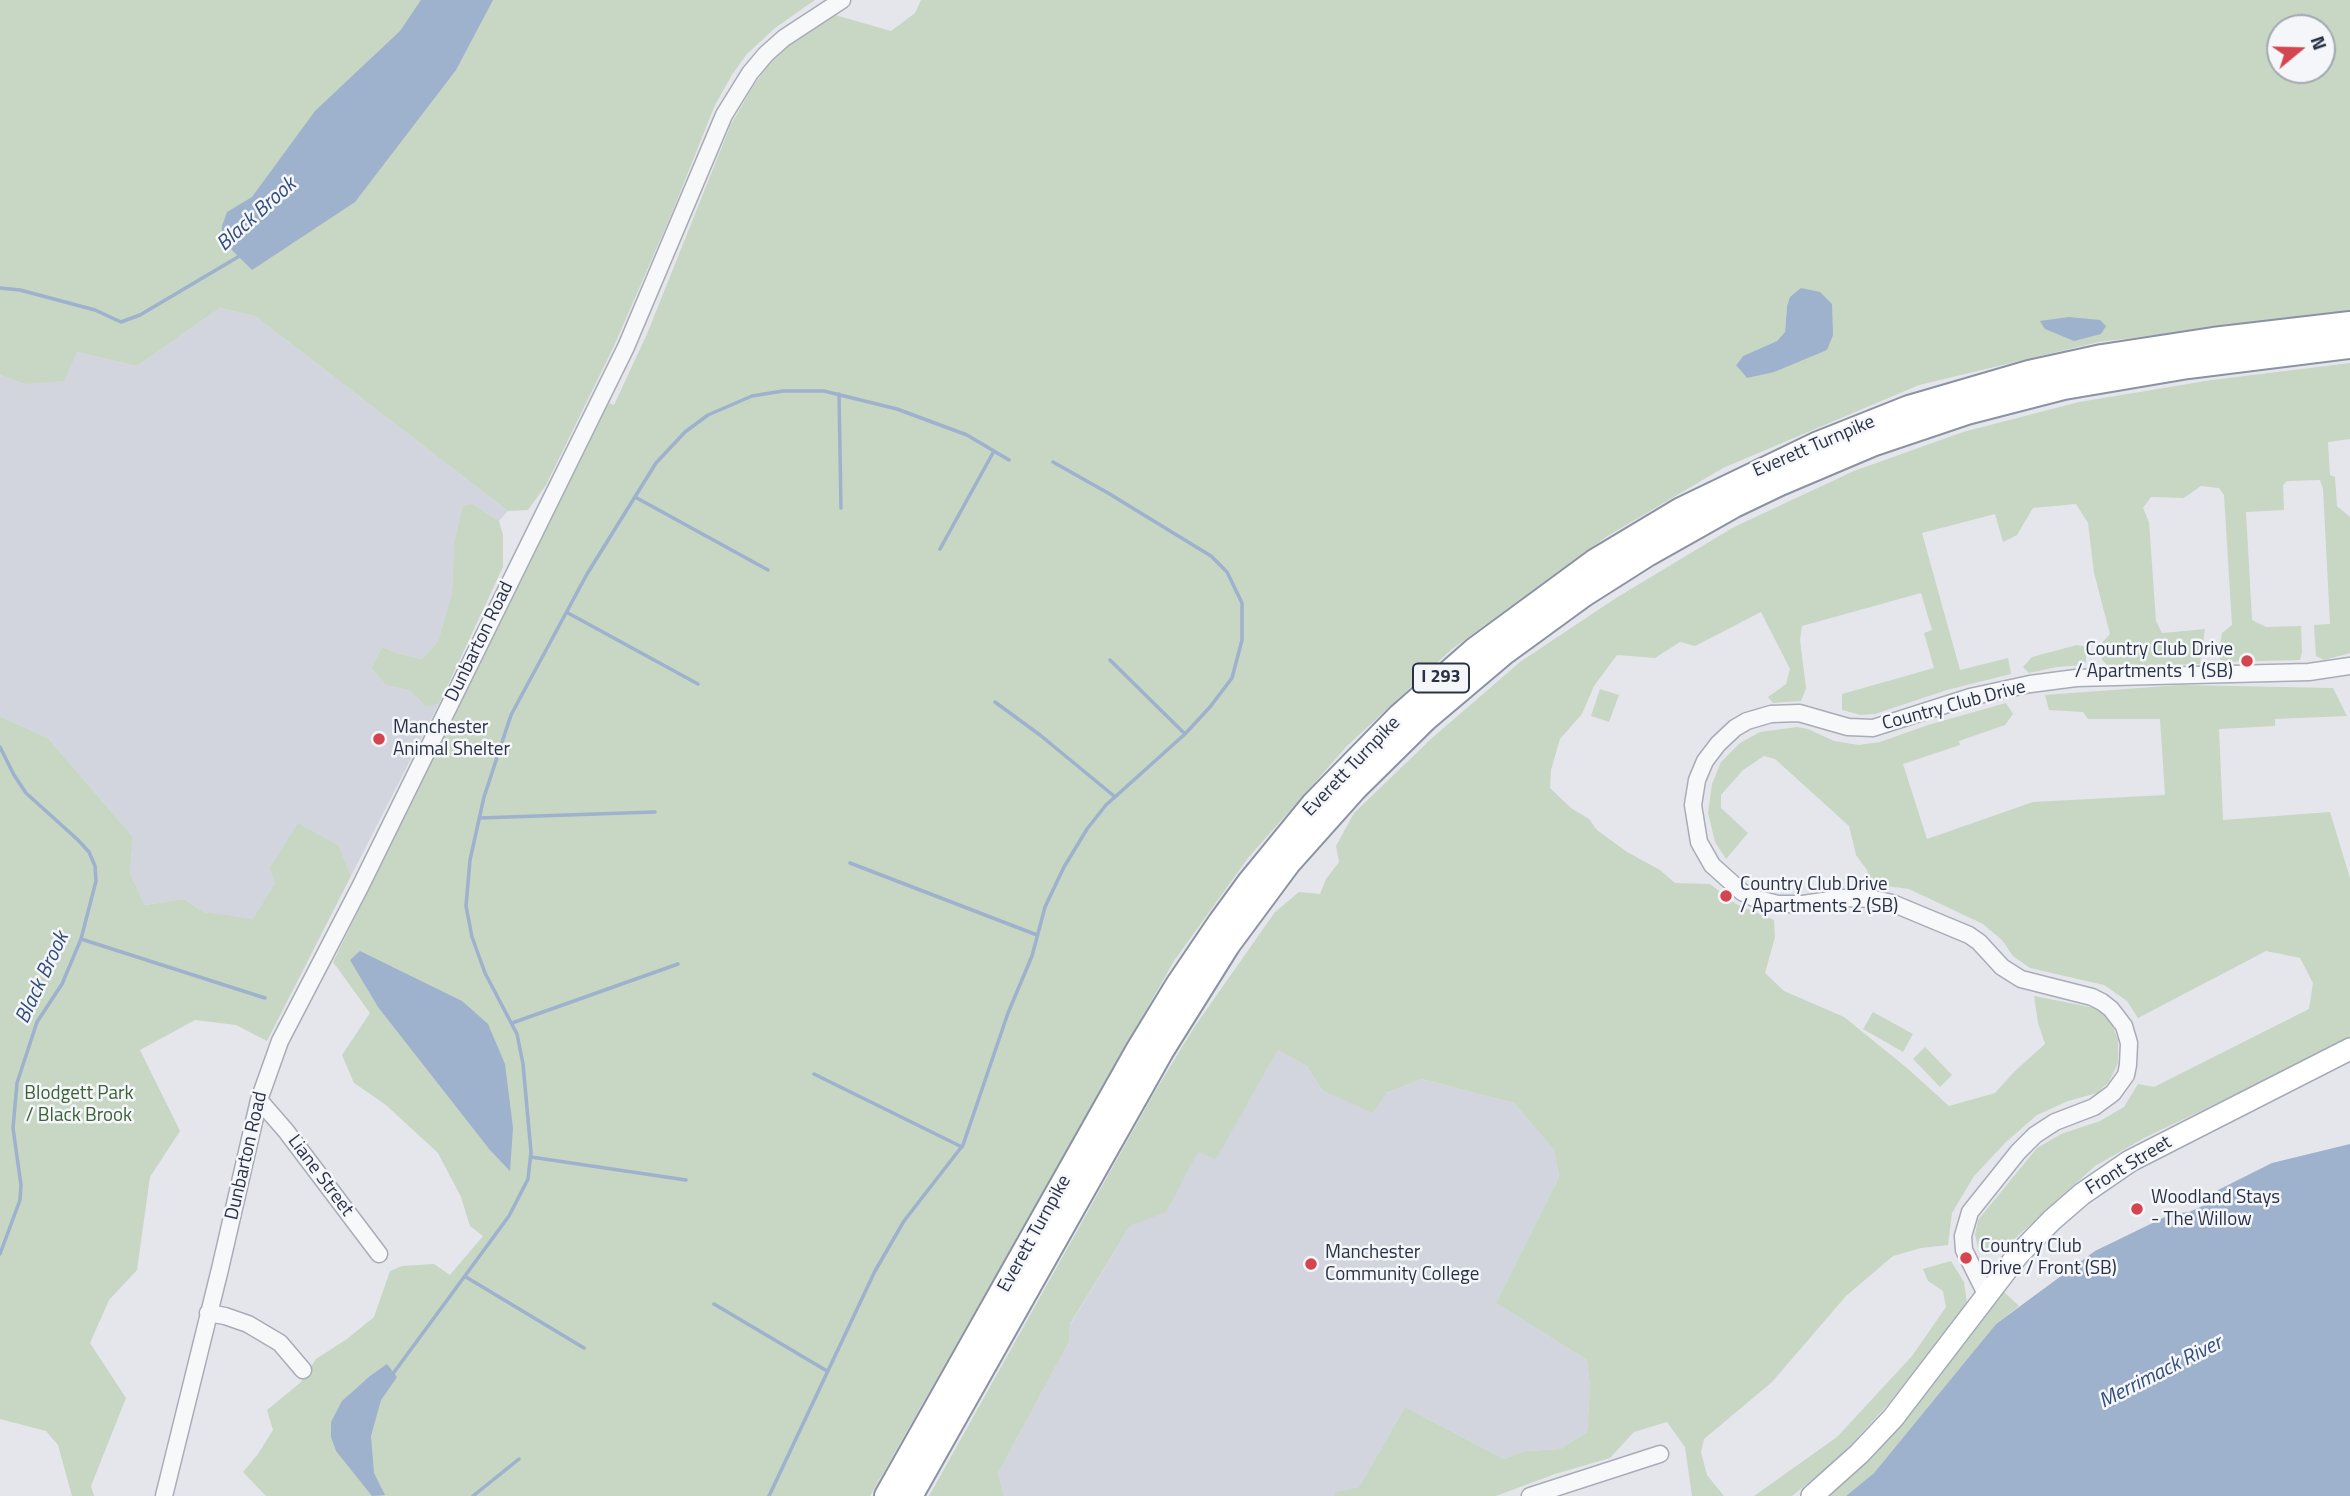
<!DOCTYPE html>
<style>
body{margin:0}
#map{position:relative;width:2350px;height:1496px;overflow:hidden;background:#e4e6ec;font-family:"Titillium Web",sans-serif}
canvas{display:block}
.north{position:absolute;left:2266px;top:14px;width:70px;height:70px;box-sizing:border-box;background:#f4f6f9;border:2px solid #a3a8b1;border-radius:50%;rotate:71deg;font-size:19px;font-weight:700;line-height:28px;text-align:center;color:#2a3246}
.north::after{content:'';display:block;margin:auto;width:24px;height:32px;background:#d5454f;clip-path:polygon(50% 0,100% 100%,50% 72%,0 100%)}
</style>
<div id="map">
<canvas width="2350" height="1496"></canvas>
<div class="north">N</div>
</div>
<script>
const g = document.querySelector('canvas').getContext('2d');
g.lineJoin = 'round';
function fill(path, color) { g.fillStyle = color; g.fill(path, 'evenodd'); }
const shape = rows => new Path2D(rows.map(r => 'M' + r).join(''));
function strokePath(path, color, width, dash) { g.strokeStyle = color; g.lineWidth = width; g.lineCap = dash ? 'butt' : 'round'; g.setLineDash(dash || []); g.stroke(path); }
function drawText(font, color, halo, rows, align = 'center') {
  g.font = font + ' "Titillium Web",sans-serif'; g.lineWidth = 5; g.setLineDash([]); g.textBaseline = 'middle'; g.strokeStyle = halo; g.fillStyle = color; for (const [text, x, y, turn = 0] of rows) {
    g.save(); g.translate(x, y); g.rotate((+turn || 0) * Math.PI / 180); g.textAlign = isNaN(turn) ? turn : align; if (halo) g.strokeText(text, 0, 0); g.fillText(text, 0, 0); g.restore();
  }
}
fill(shape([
 [220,308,255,316,508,511,499,521,473,504,454,545,452,593,438,641,422,659,400,654,382,647,371,668,386,685,409,690,426,707,439,704,351,876,339,846,275,883,253,920,204,912,184,899,145,905,130,874,133,837,48,738,0,716,0,375,25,384,77,352,137,366],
 [1278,1050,1307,1066,1322,1090,1386,1093,1422,1079,1514,1103,1554,1150,1559,1177,1496,1303,1587,1360,1590,1388,1587,1432,1560,1449,1525,1451,1504,1459,1405,1407,1359,1487,1334,1492,1335,1496,1004,1496,998,1473,1069,1342,1070,1325,1130,1226,1166,1211,1198,1151,1216,1158]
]), '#d2d5de');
fill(shape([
 [0,0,815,0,775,28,747,54,733,73,715,105,671,215,614,346,546,485,528,510,508,511,255,316,220,308,137,366,77,352,64,381,25,384,0,375],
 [921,0,2350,0,2350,311,2099,342,1919,385,1723,468,1606,537,1452,649,1347,746,1248,858,1174,961,870,1496,266,1496,243,1472,258,1454,273,1430,267,1410,300,1383,316,1359,347,1339,374,1317,390,1271,402,1266,434,1264,450,1275,483,1236,470,1226,461,1197,438,1153,386,1105,354,1083,342,1055,370,1013,333,962,609,403,614,405,647,334,731,124,754,85,768,65,791,43,835,15,891,31,915,13],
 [2280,28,2322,28,2322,70,2280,70],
 [1787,307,1827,350,1747,378,1736,364,1743,356,1777,341,1785,332],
 [2350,363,2350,439,2328,442,2330,475,2335,477,2337,506,2350,517,2350,653,2324,660,2316,656,2314,625,2330,624,2323,489,2320,480,2287,481,2283,485,2284,510,2246,512,2252,620,2266,627,2301,626,2302,652,2300,660,2222,662,2218,656,2222,633,2232,625,2224,495,2219,488,2201,486,2184,498,2151,497,2143,508,2149,522,2156,621,2162,633,2205,629,2200,664,2110,667,2102,660,2100,645,2110,634,2094,573,2088,523,2076,504,2033,508,2017,535,2003,542,1995,514,1922,533,1960,670,2008,658,2011,674,1947,690,1875,714,1861,715,1842,710,1842,694,1934,668,1924,633,1932,630,1921,593,1802,626,1800,640,1806,688,1801,701,1773,703,1768,697,1786,684,1790,669,1761,612,1695,646,1680,642,1655,658,1617,655,1594,686,1582,714,1560,739,1551,770,1550,788,1571,808,1589,819,1597,830,1627,852,1660,870,1675,883,1710,884,1736,904,1774,920,1775,937,1765,973,1784,991,1844,1017,1907,1068,1949,1106,1995,1093,2015,1071,2045,1044,2038,1023,2034,996,2095,1008,2109,1017,2118,1040,2118,1063,2109,1082,2097,1093,2068,1101,2037,1115,2006,1142,1974,1176,1952,1213,1948,1245,1921,1248,1893,1256,1846,1296,1772,1382,1704,1439,1701,1452,1707,1475,1724,1496,1692,1496,1685,1447,1667,1422,1634,1432,1610,1458,1555,1474,1496,1496,1335,1496,1334,1492,1359,1487,1405,1407,1504,1459,1525,1451,1560,1449,1587,1432,1590,1388,1587,1360,1496,1303,1559,1177,1554,1150,1514,1103,1422,1079,1386,1093,1373,1113,1322,1090,1307,1066,1278,1050,1216,1159,1198,1152,1166,1212,1130,1226,1070,1324,1069,1342,998,1473,1004,1496,929,1496,1154,1093,1195,1026,1275,912,1299,892,1320,894,1326,879,1339,862,1336,846,1354,813,1432,738,1520,662,1616,598,1734,527,1854,471,1963,432,2079,402,2212,380],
 [473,504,499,521,503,535,503,567,439,704,426,707,409,690,386,685,371,668,382,647,400,654,422,659,438,641,452,593,454,545,463,506],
 [2077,645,2086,647,2086,662,2082,665,2057,667,2029,673,2023,667,2032,657],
 [2180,685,2333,688,2347,716,2275,719,2275,726,2219,729,2223,820,2330,812,2350,878,2350,1037,2266,1080,2144,1138,2095,1166,1999,1253,1986,1255,1978,1247,1975,1235,1978,1220,2037,1148,2061,1134,2100,1121,2124,1107,2138,1084,2154,1087,2309,1009,2313,983,2300,958,2266,951,2138,1018,2127,1001,2104,985,2030,968,2013,956,2002,940,1983,924,1909,889,1870,884,1867,870,1856,855,1849,826,1775,759,1764,756,1743,770,1721,795,1721,808,1748,833,1726,859,1715,842,1708,813,1712,784,1721,762,1740,743,1760,732,1797,727,1808,729,1834,741,1859,745,1880,742,1928,725,2006,703,2013,714,2005,725,1959,741,1960,745,1903,764,1927,839,2033,802,2165,795,2160,719,2088,719,2083,712,2049,710,2045,695],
 [1600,689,1619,695,1609,722,1591,716],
 [0,716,48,738,133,837,130,874,145,905,184,899,204,912,253,919,275,883,270,868,298,823,339,846,351,876,267,1041,236,1025,195,1020,140,1050,180,1131,150,1177,137,1270,109,1300,90,1343,126,1398,91,1486,94,1496,72,1496,58,1445,46,1431,0,1419],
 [1873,1012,1913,1034,1903,1052,1863,1029],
 [1925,1047,1952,1075,1940,1087,1913,1059],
 [1951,1261,1964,1282,1967,1303,1890,1402,1839,1458,1792,1496,1754,1496,1837,1437,1912,1356,1946,1307,1943,1291,1928,1281,1923,1269],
 [2003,1291,2019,1306,1996,1324,1874,1473,1846,1496,1826,1496]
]), '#c8d6c4');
fill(shape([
 [421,0,493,0,456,70,355,202,252,270,221,239,222,226,227,212,252,197,315,111,400,31],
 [1801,288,1820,292,1832,304,1833,335,1827,350,1774,372,1747,378,1736,365,1743,356,1777,341,1785,332,1787,307,1790,297],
 [2069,317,2100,320,2106,326,2101,334,2074,341,2045,329,2040,321],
 [360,951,462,1001,488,1024,505,1064,513,1128,510,1171,490,1150,378,1007,350,960],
 [2350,1144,2350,1496,1846,1496,1874,1473,1996,1324,2095,1251,2171,1214,2189,1212,2207,1204,2218,1190,2272,1163],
 [387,1364,397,1377,381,1400,371,1436,374,1473,385,1495,372,1496,336,1451,331,1437,331,1422,342,1401,370,1376]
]), '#9eb1cd');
strokePath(shape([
 [0,288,20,290,95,310,121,322,140,315,243,254],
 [839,394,841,508],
 [635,497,768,570],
 [940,549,994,451],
 [568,613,698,684],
 [1110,660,1185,734],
 [995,702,1040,735,1114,796],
 [0,747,14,775,26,793,78,840,89,852,95,866,96,881,81,939,62,984,37,1022,17,1083,13,1128,21,1185,20,1200,0,1254],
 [479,818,655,812],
 [850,863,1037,935],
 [81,939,265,998],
 [512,1023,678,964],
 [814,1074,962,1147],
 [531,1157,686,1180],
 [466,1277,584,1348],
 [714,1304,827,1371],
 [392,1375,509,1216,528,1179,531,1152,523,1064,517,1034,485,973,472,937,466,906,470,860,484,797,511,715,587,574,656,463,685,432,708,415,752,396,783,391,824,391,897,409,967,435,1009,460],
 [473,1496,519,1459],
 [769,1496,875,1271,904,1221,963,1145,1008,1013,1032,956,1045,907,1064,867,1087,829,1106,805,1185,734,1210,707,1232,678,1242,640,1242,603,1227,572,1211,556,1108,493,1053,462]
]), '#9eb1cd', 3.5);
const minor = shape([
 [259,1100,286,1131,379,1254],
 [1986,1294,1964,1250,1963,1236,1970,1212,2018,1152,2035,1135,2055,1122,2094,1107,2113,1093,2126,1075,2128,1065,2129,1043,2124,1026,2111,1009,2102,1002,2092,997,2021,979,2002,967,1979,942,1969,935,1892,903,1874,899,1844,898,1803,904,1778,904,1754,898,1742,892,1712,865,1699,842,1693,805,1697,780,1705,761,1718,744,1735,728,1747,721,1771,714,1799,713,1848,727,1873,728,1970,697,2030,684,2076,678,2309,672,2350,666],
 [208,1313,225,1316,248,1324,280,1343,303,1370],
 [164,1496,220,1269,259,1100,280,1041,360,887,626,347,724,115,750,73,766,54,784,38,842,0],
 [1530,1496,1660,1454]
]);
const major = shape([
 [1812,1496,1859,1454,1893,1418,2017,1256,2052,1220,2082,1194,2130,1161,2350,1049]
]);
const highway = shape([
 [887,1496,1139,1049,1178,985,1220,923,1250,882,1313,805,1400,716,1475,650,1596,561,1681,510,1816,445,1909,408,2029,373,2102,357,2213,340,2350,324],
 [910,1496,1161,1051,1228,944,1288,863,1355,788,1426,718,1503,653,1584,594,1647,554,1734,505,1780,483,1872,444,1967,412,2064,387,2188,366,2350,346]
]);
strokePath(minor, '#a8acb7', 19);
strokePath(major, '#a2a9b9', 24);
strokePath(highway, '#8a92a4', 28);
strokePath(minor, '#f7f8fa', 16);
strokePath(major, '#fff', 21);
strokePath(highway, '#fff', 24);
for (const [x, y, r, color] of [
 [2247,661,7,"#d5454f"],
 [379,739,7,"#d5454f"],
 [1726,896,7,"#d5454f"],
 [2137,1209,7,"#d5454f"],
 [1966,1258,7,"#d5454f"],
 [1311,1264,7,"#d5454f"]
]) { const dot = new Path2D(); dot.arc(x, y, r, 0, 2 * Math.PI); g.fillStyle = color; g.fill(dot); strokePath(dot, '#f4f6f9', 2.5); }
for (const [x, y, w] of [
 [1441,678,56]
]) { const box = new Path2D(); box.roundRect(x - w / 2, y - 14.5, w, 29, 5); g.fillStyle = '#f4f6f9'; g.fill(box); strokePath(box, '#2a3246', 2); }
drawText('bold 18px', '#2a3246', null, [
 ["I 293",1441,678]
]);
drawText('19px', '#2a3246', '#f4f6f9', [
 ["Everett Turnpike",1814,447,-23],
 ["Dunbarton Road",480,642,-64],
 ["Country Club Drive",1954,706,-15],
 ["Everett Turnpike",1352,767,-46],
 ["Dunbarton Road",247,1156,-77],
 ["Front Street",2129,1166,-31],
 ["Liane Street",320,1176,53],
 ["Everett Turnpike",1035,1234,-61]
]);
drawText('19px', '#2a3246', '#f4f6f9', [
 ["Country Club Drive",2233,650,"right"],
 ["/ Apartments 1 (SB)",2233,672,"right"],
 ["Manchester",393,728],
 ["Animal Shelter",393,750],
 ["Country Club Drive",1740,885],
 ["/ Apartments 2 (SB)",1740,907],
 ["Woodland Stays",2151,1198],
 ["- The Willow",2151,1220],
 ["Country Club",1980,1247],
 ["Drive / Front (SB)",1980,1269],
 ["Manchester",1325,1253],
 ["Community College",1325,1275]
], 'left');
drawText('19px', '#3b6237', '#f4f6f9', [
 ["Blodgett Park",79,1094],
 ["/ Black Brook",79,1116]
]);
drawText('italic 21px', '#324d7c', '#f4f6f9', [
 ["Black Brook",257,215,-42],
 ["Black Brook",43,978,-65],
 ["Merrimack River",2161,1373,-27]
]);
</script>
